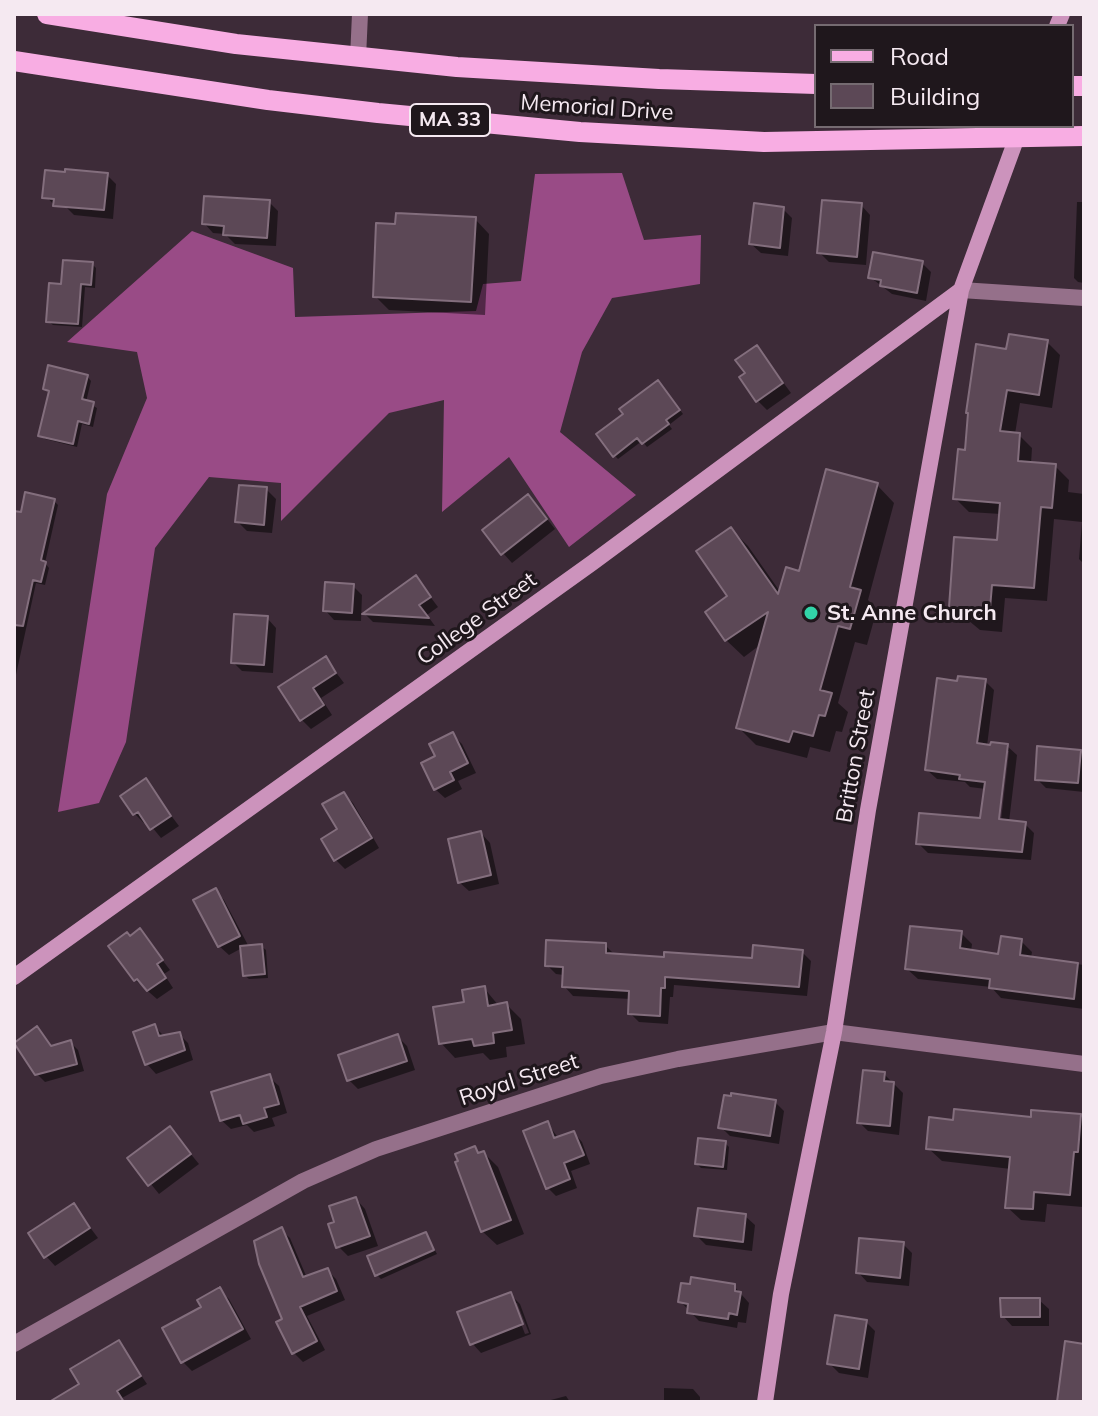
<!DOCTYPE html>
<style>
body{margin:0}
#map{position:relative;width:1098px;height:1416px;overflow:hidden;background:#3d2b38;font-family:Mulish,sans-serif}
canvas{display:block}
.frame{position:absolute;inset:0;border:16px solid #f5e9f1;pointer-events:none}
.legend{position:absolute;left:814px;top:24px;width:260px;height:104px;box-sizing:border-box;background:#1f171c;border:2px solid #756b71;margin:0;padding:10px 14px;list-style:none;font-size:24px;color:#f5e9f1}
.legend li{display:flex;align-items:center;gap:16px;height:40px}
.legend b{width:40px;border:2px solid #756b71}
</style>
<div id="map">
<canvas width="1098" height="1416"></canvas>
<div class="frame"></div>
<ul class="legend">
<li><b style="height:10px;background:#f8ade3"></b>Road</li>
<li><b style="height:22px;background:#5c4856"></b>Building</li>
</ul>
</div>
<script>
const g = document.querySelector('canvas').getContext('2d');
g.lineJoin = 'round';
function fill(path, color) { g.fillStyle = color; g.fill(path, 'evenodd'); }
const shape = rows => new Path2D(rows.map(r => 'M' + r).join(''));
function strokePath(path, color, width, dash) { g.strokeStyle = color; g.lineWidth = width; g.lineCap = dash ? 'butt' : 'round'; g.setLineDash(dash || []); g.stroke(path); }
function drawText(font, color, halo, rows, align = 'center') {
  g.font = font + ' Mulish,sans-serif'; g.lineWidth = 6; g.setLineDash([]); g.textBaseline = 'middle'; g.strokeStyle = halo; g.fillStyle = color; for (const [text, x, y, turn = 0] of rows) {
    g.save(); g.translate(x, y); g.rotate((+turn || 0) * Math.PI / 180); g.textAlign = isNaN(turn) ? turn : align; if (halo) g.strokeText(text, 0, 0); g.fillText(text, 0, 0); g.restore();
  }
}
fill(shape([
 [622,173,644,240,701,235,700,284,612,298,582,352,560,432,636,495,569,547,509,457,442,512,444,400,389,413,281,521,281,483,209,477,155,548,126,742,99,803,58,812,107,494,147,398,137,352,67,342,192,231,293,268,295,317,476,311,483,284,521,281,535,174]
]), '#994b86');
fill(shape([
 [107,175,116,184,113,219,74,215,66,207,54,205,45,195],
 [269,202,278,211,276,246,235,244,225,234,213,233,204,223],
 [1077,202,1084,202,1084,283,1078,282,1074,278],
 [861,205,870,215,866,265,829,262,820,253],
 [783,209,792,218,788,256,761,253,751,244],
 [475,219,489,234,485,315,389,310,375,296],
 [922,263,931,272,926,301,892,294,870,277],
 [92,264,96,268,95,288,85,287,82,327,53,325,48,321,63,286],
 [1047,342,1060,355,1052,408,1020,403,1015,434,1019,435,1032,448,1031,464,1055,466,1069,480,1068,492,1084,494,1084,564,1079,559,1082,522,1054,519,1047,601,1005,598,1002,632,980,630,951,606,999,542,1001,514,969,512,955,498,966,452,1008,351],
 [757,347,791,393,767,410,758,401,747,373],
 [87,376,91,381,86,402,97,408,93,427,82,424,77,447,45,439,40,435,50,394,45,388],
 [662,386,683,414,669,425,672,429,647,447,642,441,618,459,614,455],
 [877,485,894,503,868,600,877,609,867,645,855,642,838,703,848,712,842,732,836,731,830,752,810,747,807,758,756,745,738,727,760,645,744,657,726,640,730,596,731,529,748,546,781,593],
 [266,489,276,499,272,533,247,531,237,521],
 [54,501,58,505,45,563,49,568,45,585,36,583,14,684,14,524,22,515],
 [537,506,555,529,512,563,503,553],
 [416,578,438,607,427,615,435,626,373,622,365,614],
 [353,586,362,595,361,621,334,620,325,610],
 [267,618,276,628,273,673,242,671,233,662],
 [325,658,344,683,321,698,332,715,311,729,302,720,281,687],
 [985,681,994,690,987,746,1007,746,1017,755,1009,822,1025,824,1034,833,1031,860,928,853,918,843,982,820,986,789,970,787,965,782,937,779,927,770,959,683],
 [1005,751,1009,751,1000,829,996,829],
 [452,734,462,744,476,773,458,781,462,789,445,798,435,789,438,757],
 [1080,752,1084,756,1084,792,1046,788,1037,779],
 [145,781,179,826,161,838,147,821,144,823,135,814],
 [344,794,353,803,379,848,345,869,336,860],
 [481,833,490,843,499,884,469,891,459,882],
 [215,890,224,900,249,947,261,946,266,950,268,978,249,979,244,975,242,948,229,955,219,946],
 [140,931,170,970,164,974,173,988,157,999,135,980,131,938],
 [961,933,972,944,971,952,1000,956,1021,941,1032,952,1031,958,1084,965,1084,1009,1001,998,991,987,918,979,907,969],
 [605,945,615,955,754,960,802,952,811,961,807,996,674,985,673,997,670,997,668,1024,639,1022,630,1013,631,999,573,996,564,986,564,975,556,974,547,965],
 [484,988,499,1006,507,1005,521,1019,525,1044,506,1047,507,1057,490,1060,483,1053,455,1058,441,1043,466,1004],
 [154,1026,163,1035,179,1034,188,1043,193,1060,156,1074,147,1064,136,1033],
 [44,1037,52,1048,70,1042,78,1050,84,1071,45,1082,37,1074],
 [398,1037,407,1046,415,1070,358,1089,349,1080],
 [884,1074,903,1093,899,1135,868,1131,859,1122],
 [269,1077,279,1086,287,1113,272,1118,275,1126,254,1132,247,1125,231,1129,221,1120],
 [775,1102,784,1111,779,1144,730,1136,721,1127],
 [1080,1116,1084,1119,1083,1207,1047,1204,1045,1222,1021,1220,1007,1207,1011,1169,942,1161,928,1148,955,1122],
 [548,1124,559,1139,574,1133,582,1142,590,1164,571,1171,577,1188,556,1196,547,1187],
 [170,1129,199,1164,159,1194,130,1158],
 [725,1143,729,1147,727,1170,701,1168,697,1164],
 [475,1148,481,1154,484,1153,498,1167,524,1234,497,1245,482,1231],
 [356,1199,365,1209,378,1246,348,1256,338,1246,337,1223],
 [74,1206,98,1238,55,1266,46,1256],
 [745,1216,755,1225,752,1251,706,1245,697,1236],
 [281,1230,290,1238,307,1278,327,1270,336,1279,345,1300,307,1316,325,1350,303,1362,294,1353,278,1323,285,1320],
 [426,1234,437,1254,381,1279,377,1275],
 [903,1244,912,1253,909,1286,867,1282,858,1272],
 [734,1286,749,1303,746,1323,738,1322,737,1328,699,1321,680,1301],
 [219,1290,229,1299,251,1339,192,1371,183,1362,204,1308],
 [511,1295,520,1304,531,1334,481,1353,472,1343],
 [513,1303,517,1303,529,1333,525,1334],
 [1039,1300,1049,1309,1049,1326,1012,1326,1003,1316],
 [866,1322,875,1331,868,1378,839,1373,829,1363],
 [119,1343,147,1384,122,1398,125,1402,53,1402,82,1385],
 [664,1388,693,1389,700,1397,700,1402,664,1402],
 [566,1396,570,1402,547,1402,547,1401]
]), '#0007');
const building = shape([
 [65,169,108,173,104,210,53,206,54,199,42,198,45,170,65,172,65,169],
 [204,196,270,200,267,238,223,235,224,226,202,224,204,196],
 [822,200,862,203,857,257,817,253,822,200],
 [754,203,784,207,780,248,749,244,754,203],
 [396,213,476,217,471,302,373,297,376,223,395,224,396,213],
 [873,252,923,261,917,293,880,286,881,280,868,278,873,252],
 [63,260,93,262,91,285,81,284,78,324,46,322,49,283,61,284,63,260],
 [1009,334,1048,340,1039,395,1007,390,1000,431,1020,433,1018,461,1056,464,1052,508,1041,507,1034,588,992,585,989,620,964,618,965,608,949,607,954,537,997,540,1000,503,953,499,958,449,965,450,968,413,966,413,976,344,1006,349,1009,334],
 [757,345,783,383,756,402,739,377,745,373,735,360,757,345],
 [48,365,88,375,82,399,94,402,89,424,78,421,73,444,38,436,49,391,43,389,48,365],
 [658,380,680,410,666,420,669,424,642,444,637,438,613,457,596,434,623,414,619,409,658,380],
 [826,469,878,483,850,587,861,590,850,629,838,626,820,690,832,693,825,716,819,715,813,736,793,731,789,742,736,728,768,612,725,641,705,612,727,596,696,551,731,527,778,594,786,567,799,571,826,469],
 [239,485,267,487,264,525,235,522,239,485],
 [25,492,55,499,41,560,46,562,41,582,33,580,23,626,14,625,14,511,21,512,25,492],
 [528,494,547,519,501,555,482,530,528,494],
 [416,575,431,597,419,605,429,618,362,614,416,575],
 [325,582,354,584,352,613,323,611,325,582],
 [234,614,268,616,264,665,231,663,234,614],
 [326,656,336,673,313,688,324,705,300,721,278,687,326,656],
 [958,676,986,679,977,743,990,745,991,742,1008,744,999,819,1026,822,1022,852,916,844,919,813,980,818,985,782,959,779,960,775,925,770,937,678,957,681,958,676],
 [453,732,468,763,450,772,454,780,434,790,421,763,435,756,429,744,453,732],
 [1037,746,1081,750,1078,783,1035,780,1037,746],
 [146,778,171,816,150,830,138,812,133,815,120,796,146,778],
 [344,792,372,838,334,861,321,839,337,829,322,804,344,792],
 [481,831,491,875,458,883,448,839,481,831],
 [216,888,240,936,218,947,193,900,216,888],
 [910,926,962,931,960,948,998,954,1001,936,1022,939,1020,955,1078,963,1074,999,989,988,990,979,905,969,910,926],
 [140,928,163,960,157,964,166,978,147,991,137,979,134,981,108,946,127,932,130,936,140,928],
 [546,940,606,943,606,953,664,957,664,952,752,958,753,945,803,950,799,987,665,977,665,988,661,988,660,1016,628,1014,629,991,562,987,563,967,545,966,546,940],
 [262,944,265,974,243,976,240,946,262,944],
 [485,986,488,1006,507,1002,512,1030,493,1033,494,1043,474,1046,472,1039,439,1044,433,1007,464,1002,462,990,485,986],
 [155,1024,159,1036,180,1032,185,1050,145,1065,133,1032,155,1024],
 [37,1026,51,1046,71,1040,77,1064,35,1075,14,1043,37,1026],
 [398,1034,407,1061,347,1081,338,1055,398,1034],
 [863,1070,885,1072,884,1081,894,1082,890,1126,857,1123,863,1070],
 [270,1074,279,1104,264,1108,267,1117,243,1124,240,1115,220,1121,211,1092,270,1074],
 [731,1093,776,1100,770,1136,718,1128,724,1095,731,1096,731,1093],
 [954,1109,1031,1117,1031,1110,1081,1114,1078,1152,1074,1152,1070,1195,1034,1192,1033,1209,1005,1208,1010,1157,926,1149,929,1117,953,1120,954,1109],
 [548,1121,554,1138,574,1131,584,1155,564,1163,570,1179,546,1189,523,1131,548,1121],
 [170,1126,191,1154,148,1186,127,1158,170,1126],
 [698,1138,726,1141,723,1167,695,1164,698,1138],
 [475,1146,478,1153,484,1151,511,1220,481,1232,455,1162,458,1161,455,1154,475,1146],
 [356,1197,370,1236,336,1248,328,1224,334,1222,329,1206,356,1197],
 [74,1203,90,1228,44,1258,28,1233,74,1203],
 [698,1208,746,1214,743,1242,694,1236,698,1208],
 [282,1227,303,1277,328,1268,337,1291,300,1307,317,1341,292,1354,276,1322,282,1319,259,1264,254,1241,282,1227],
 [426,1232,434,1250,375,1276,367,1256,426,1232],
 [859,1238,904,1242,900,1278,856,1273,859,1238],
 [691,1277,735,1284,735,1291,741,1292,737,1315,729,1313,728,1319,687,1313,688,1304,678,1302,681,1283,690,1284,691,1277],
 [220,1287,243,1329,181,1363,162,1328,201,1307,197,1300,220,1287],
 [511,1292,523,1324,470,1345,457,1312,511,1292],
 [1000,1298,1040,1298,1040,1317,1001,1317,1000,1298],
 [835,1315,867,1320,859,1369,827,1364,835,1315],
 [119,1340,141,1376,117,1391,124,1402,49,1402,79,1384,70,1369,119,1340],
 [1065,1341,1084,1344,1084,1402,1057,1402,1065,1341]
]);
fill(building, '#5c4856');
strokePath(building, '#836e7d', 2);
strokePath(shape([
 [358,58,360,14],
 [961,290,1084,298],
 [14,1344,303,1181,376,1149,601,1076,678,1059,834,1032,1084,1064]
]), '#95708a', 16);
strokePath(shape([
 [1057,26,1062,14],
 [14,977,592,563,961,290],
 [765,1402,781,1294,834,1032,868,810,961,290,1021,126]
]), '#cc93bc', 16);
strokePath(shape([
 [47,14,236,44,457,67,659,79,816,84],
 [14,61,268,100,378,113,580,132,764,142,1084,136],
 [1072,86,1084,86]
]), '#f8ade3', 20);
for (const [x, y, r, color] of [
 [811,613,8,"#32d4a9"]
]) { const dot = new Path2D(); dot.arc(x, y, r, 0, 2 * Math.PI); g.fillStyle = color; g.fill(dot); strokePath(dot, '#1f171c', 3); }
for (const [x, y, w] of [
 [450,120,80]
]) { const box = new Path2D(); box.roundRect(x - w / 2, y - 16, w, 32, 6); g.fillStyle = '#1f171c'; g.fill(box); strokePath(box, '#f5e9f1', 2); }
drawText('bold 20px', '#f5e9f1', null, [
 ["MA 33",450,120]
]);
drawText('22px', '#f5e9f1', '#1f171c', [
 ["Memorial Drive",597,108,4],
 ["College Street",477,619,-36],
 ["Britton Street",856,756,-80],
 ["Royal Street",519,1080,-18]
]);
drawText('bold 22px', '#f5e9f1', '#1f171c', [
 ["St. Anne Church",827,613]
], 'left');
</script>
